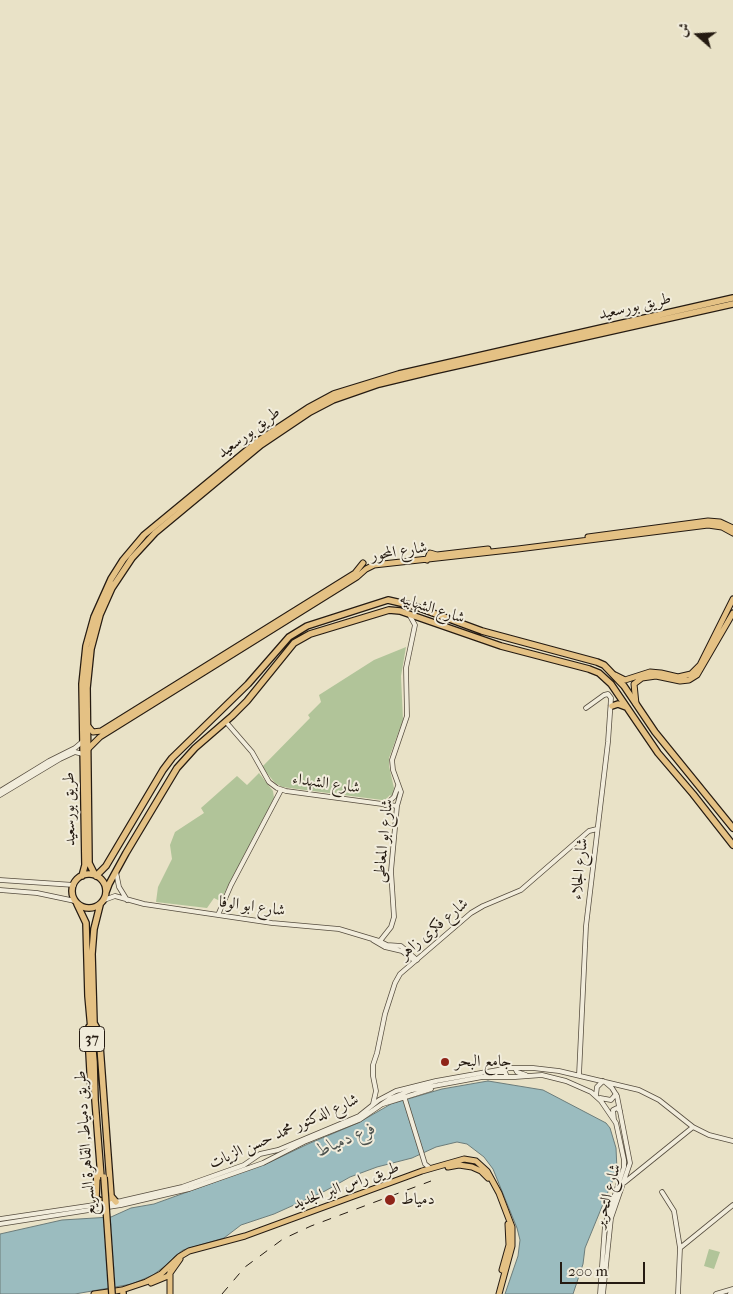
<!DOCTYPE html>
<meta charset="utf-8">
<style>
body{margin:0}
#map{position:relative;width:733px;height:1294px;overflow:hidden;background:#e9e2c7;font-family:"IM FELL French Canon",Amiri,serif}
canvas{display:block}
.north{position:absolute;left:673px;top:10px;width:50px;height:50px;-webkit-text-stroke:4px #f1ecdb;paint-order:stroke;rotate:289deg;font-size:14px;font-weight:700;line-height:20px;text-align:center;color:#251b12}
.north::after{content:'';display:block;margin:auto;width:18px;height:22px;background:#251b12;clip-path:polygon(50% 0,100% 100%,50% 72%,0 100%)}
.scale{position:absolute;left:560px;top:1262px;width:85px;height:22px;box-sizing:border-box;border:2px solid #251b12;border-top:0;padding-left:6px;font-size:15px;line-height:18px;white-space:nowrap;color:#251b12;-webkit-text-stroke:4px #f1ecdb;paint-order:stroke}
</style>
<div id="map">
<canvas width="733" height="1294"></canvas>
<div class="north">ش</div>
<div class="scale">200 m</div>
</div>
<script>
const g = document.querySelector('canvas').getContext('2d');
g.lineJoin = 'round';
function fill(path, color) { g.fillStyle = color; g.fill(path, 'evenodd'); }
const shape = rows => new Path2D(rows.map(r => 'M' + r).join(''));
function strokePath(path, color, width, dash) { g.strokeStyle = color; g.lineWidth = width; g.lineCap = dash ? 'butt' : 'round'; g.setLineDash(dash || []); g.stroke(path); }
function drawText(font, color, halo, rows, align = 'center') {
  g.font = font + ' "IM FELL French Canon",Amiri,serif'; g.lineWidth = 4; g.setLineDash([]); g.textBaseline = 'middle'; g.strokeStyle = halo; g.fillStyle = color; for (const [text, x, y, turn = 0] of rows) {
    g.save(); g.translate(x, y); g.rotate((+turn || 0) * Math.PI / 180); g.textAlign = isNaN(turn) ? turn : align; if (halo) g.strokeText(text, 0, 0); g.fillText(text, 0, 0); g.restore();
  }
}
fill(shape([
 [406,647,401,676,403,720,389,758,389,766,394,788,392,797,390,795,385,800,382,800,282,787,275,783,262,767,310,718,308,715,321,702,319,695,374,660],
 [259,773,273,791,274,798,220,901,214,898,207,908,156,902,158,887,172,859,170,845,175,832,204,813,201,808,237,776,247,785],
 [709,1249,720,1252,714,1269,704,1266]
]), '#b1c499');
const water = shape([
 [488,1081,543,1090,606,1123,610,1128,616,1148,617,1170,585,1248,583,1264,573,1294,505,1294,518,1256,520,1240,517,1228,493,1169,484,1157,467,1144,457,1142,436,1147,412,1158,377,1167,350,1177,325,1191,274,1214,241,1225,224,1238,183,1250,174,1257,169,1263,153,1275,132,1284,75,1294,0,1294,0,1234,62,1220,111,1217,131,1208,154,1204,270,1162,308,1144,358,1123,391,1104,442,1089,488,1081]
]);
fill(water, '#9bbcbf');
strokePath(water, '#6c7c7a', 1);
const minor = shape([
 [226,722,252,752,269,782,277,788,286,791,397,806],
 [0,791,49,761,75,748,82,742],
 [0,795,60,759,75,752,83,754],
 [385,805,394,797,398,786],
 [116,872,119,887,127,900],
 [0,880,74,885],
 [0,890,37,893,75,901],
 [104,900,115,896,144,904,272,923,339,929,379,941,387,945,401,946,417,960],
 [218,915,231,885,281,790],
 [373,940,385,947,402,951,415,961],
 [380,941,391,927,394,917,391,871,397,806,401,792,393,770,392,760,407,716,406,668,415,625,410,616],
 [515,1068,517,1072,526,1075],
 [496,1072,505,1072,507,1077],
 [579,1075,586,926,608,742,611,698,608,694,604,695,586,708],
 [596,1095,597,1087,603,1081],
 [404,1096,425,1164,430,1168],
 [600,1098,611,1100,616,1094],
 [373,1104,376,1091,373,1076,373,1065,377,1053,385,1014,395,983,400,974,471,913,483,906,521,890,589,831,597,829],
 [383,1104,431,1089],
 [614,1120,613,1110,617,1108,620,1111],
 [625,1182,693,1127],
 [662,1192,674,1211,680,1248,678,1294],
 [0,1219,121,1201,182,1187,244,1165,260,1154,278,1150,359,1116,379,1100,396,1091,436,1081,509,1068,533,1068,559,1071,639,1090,659,1100,693,1127,709,1135,733,1141],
 [0,1224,121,1205,189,1189,263,1163,304,1142,359,1120,391,1098,412,1090,482,1077,515,1077,542,1075,566,1081,591,1092,601,1101,616,1123,624,1160,624,1167,605,1225,600,1294],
 [680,1248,733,1205],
 [603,1294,611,1218,630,1163,617,1096,612,1088,605,1082],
 [716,1294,733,1289],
 [730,1294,733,1293]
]);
const major = shape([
 [588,537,708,521,720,522,733,528],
 [427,560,430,553,437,555,488,549],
 [615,675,625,680,650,672,661,673,678,677,691,674,700,665,733,599],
 [636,704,634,684,642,678,656,676,680,681,689,680,697,675,733,613],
 [88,726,93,732,101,731,355,573,363,563],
 [88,749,100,737,357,577,366,569,374,565,518,549,708,525,722,527,733,533],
 [448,1167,459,1165,472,1167,481,1171,488,1178],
 [502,1270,509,1245,508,1224],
 [170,1272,170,1294],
 [151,1283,168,1276,180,1259],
 [94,1294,122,1290,146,1282,161,1274,179,1257,189,1251,245,1236,422,1171,464,1159,476,1161,487,1171,499,1193,512,1227,512,1246,499,1294]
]);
const highway = shape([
 [612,706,618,704,626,707],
 '72 891a17 17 0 1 1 34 0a17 17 0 1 1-34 0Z',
 [95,875,89,863,87,688,91,649,100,615,112,588,132,558,155,533,261,445,310,412,333,400,379,384,433,371,733,304],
 [82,876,85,865,82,684,86,646,94,617,111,579,123,560,144,535,258,441,308,408,334,394,399,374,733,298],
 [96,876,106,866,163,770,172,758,248,684,289,637,307,626,388,600,414,606,482,631,597,662,604,665,624,686,655,732,733,828],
 [106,892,109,884,126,853,177,768,195,748,232,716,247,701,294,643,310,634,389,610,400,611,501,646,589,669,599,673,611,684,658,753,693,794,733,845],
 [77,904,86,923,88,996,94,1062,95,1100,101,1177],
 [94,1023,92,954,94,929,100,905],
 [94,1023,99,1032,111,1196,116,1202],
 [89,1027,88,1035,91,1088],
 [97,1172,96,1198,100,1201,108,1200,111,1196],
 [123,1294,123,1293]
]);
strokePath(minor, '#564d3f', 5.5);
strokePath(major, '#251b12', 7);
strokePath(highway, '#251b12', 8);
strokePath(minor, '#f1ecdb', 4);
strokePath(major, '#e4c184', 5);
strokePath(highway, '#e4c184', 5.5);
strokePath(shape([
 [222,1294,245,1267,283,1239,311,1226,431,1181]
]), '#251b12', 1, [9, 9]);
const highwayBridge = shape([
 [104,1177,112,1294]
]);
strokePath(highwayBridge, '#251b12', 8, []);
strokePath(highwayBridge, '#e4c184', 5.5);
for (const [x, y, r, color] of [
 [445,1062,5,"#8f2418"],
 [390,1200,6,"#8f2418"]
]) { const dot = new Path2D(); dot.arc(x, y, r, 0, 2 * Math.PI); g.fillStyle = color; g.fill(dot); strokePath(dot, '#f1ecdb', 2); }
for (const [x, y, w] of [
 [92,1039,25]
]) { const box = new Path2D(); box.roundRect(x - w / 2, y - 12.5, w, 25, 4); g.fillStyle = '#f1ecdb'; g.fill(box); strokePath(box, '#251b12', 1); }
drawText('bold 15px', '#251b12', null, [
 ["37",92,1039]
]);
drawText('16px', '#251b12', '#f1ecdb', [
 ["طريق بورسعيد",635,307,-13],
 ["طريق بورسعيد",249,433,-37],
 ["شارع المحور",399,552,-9],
 ["شارع الشهابيه",432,609,18],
 ["شارع الشهداء",326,784,8],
 ["طريق بورسعيد",70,809,-91],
 ["شارع ابو المعاطى",384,841,-84],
 ["شارع الجلاء",580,869,-84],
 ["شارع ابو الوفا",252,907,8],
 ["شارع فكرى زاهر",434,929,-40],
 ["شارع الدكتور محمد حسن الزيات",284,1132,-24],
 ["طريق دمياط, القاهرة السريع",86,1143,-94],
 ["طريق راس البر الجديد",346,1186,-20],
 ["شارع التحرير",608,1196,-75]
]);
drawText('16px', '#251b12', '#f1ecdb', [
 ["جامع البحر",455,1062],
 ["دمياط",401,1200]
], 'left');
drawText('italic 18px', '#4e534f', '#f1ecdb', [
 ["فرع دمياط",346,1140,-23]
]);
</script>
